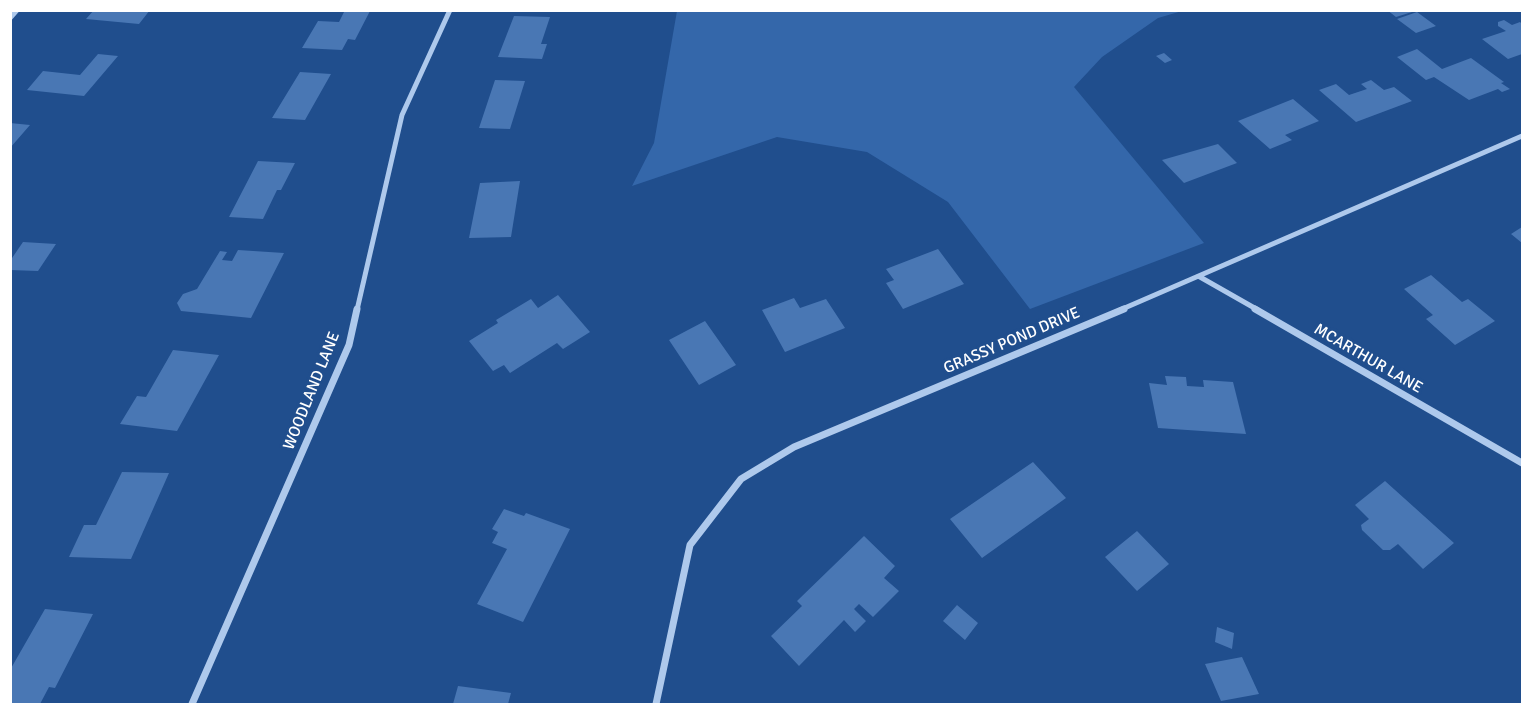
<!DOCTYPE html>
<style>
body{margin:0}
#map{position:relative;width:1533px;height:715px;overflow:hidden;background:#204e8d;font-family:Signika,sans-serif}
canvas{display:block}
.frame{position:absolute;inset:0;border:12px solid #fff;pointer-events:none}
</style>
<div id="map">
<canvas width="1533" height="715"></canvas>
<div class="frame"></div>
</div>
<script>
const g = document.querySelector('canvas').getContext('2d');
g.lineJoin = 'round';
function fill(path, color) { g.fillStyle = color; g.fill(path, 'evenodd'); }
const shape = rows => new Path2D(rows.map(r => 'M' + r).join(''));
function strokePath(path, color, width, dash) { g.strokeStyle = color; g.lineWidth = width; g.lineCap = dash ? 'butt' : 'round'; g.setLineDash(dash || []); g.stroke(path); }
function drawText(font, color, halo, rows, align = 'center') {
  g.font = font + ' Signika,sans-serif'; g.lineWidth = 6; g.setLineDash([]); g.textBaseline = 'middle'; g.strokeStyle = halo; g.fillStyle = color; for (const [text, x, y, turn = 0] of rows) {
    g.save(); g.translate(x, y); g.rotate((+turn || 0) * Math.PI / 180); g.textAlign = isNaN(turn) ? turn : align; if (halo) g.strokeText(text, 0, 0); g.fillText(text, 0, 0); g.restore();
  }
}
fill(shape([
 [677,11,1182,11,1158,18,1102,57,1074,87,1204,243,1030,309,948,202,867,152,777,137,632,186,654,143]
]), '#3467aa');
fill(shape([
 [94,10,150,10,139,24,86,19],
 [345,10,370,11,355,40,348,39,342,50,302,48,318,21,339,22],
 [1387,10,1409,10,1412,12,1396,17],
 [1417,12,1436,26,1416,33,1397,19],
 [514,16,550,17,541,44,547,44,542,59,498,57],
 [1504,20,1512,25,1520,22,1522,24,1522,54,1508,59,1482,39,1506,31,1498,26,1498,22],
 [1417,49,1442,69,1471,58,1504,82,1501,83,1510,89,1502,92,1498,89,1469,100,1434,77,1426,80,1397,57],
 [1164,53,1172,60,1165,63,1156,56],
 [98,54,118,56,84,96,27,90,43,71,80,75],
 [300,72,331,74,305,120,272,118],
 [495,80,525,81,510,129,479,128],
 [1371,80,1384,90,1394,87,1412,101,1356,122,1319,90,1336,84,1349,95,1367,89,1361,84],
 [1293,99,1319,121,1285,135,1292,140,1270,149,1238,121],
 [10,123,30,125,10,148],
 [1218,144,1237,163,1184,183,1162,160],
 [258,161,295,163,281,190,277,190,263,219,229,217],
 [520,181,511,237,469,238,480,183],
 [1522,227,1522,243,1511,234],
 [23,242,56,244,38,271,10,270,10,261],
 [938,249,964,284,903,309,886,283,894,280,886,269],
 [238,250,284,253,251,318,181,311,177,303,183,294,197,289,220,251,227,252,222,260,232,261],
 [1431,275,1462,302,1468,299,1495,321,1455,345,1426,319,1433,315,1404,289],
 [558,295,590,332,563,349,557,343,510,373,504,365,493,371,469,341,498,323,496,320,531,299,538,308],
 [794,298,800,308,826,299,845,328,785,352,762,310],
 [705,321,736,365,699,385,669,340],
 [173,350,219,355,177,431,120,424,137,396,146,397],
 [1165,376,1186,377,1187,386,1204,387,1203,380,1233,382,1246,434,1158,428,1149,383,1167,385],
 [1033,462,1066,498,982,558,950,519],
 [122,472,169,473,131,559,69,557,84,525,96,525],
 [1385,481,1454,543,1423,569,1398,544,1390,550,1383,550,1362,530,1361,525,1369,519,1355,505],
 [504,509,524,516,526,513,570,529,523,622,477,604,507,549,492,543,498,532,492,529],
 [1137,531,1169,564,1137,591,1105,557],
 [864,536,895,566,884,578,899,591,873,617,859,604,854,609,866,621,855,632,844,620,799,666,771,636,802,606,797,601],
 [957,605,978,623,965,640,943,621],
 [45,609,93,614,55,688,49,687,40,704,10,704,10,670],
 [1217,627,1234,633,1232,649,1215,642],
 [1242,657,1259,694,1221,701,1205,664],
 [458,686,511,693,508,704,453,704]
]), '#4977b4');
strokePath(shape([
 [10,18,17,10],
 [1200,277,1258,310],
 [357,310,402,115,450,10],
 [1120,310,1522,136]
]), '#aec9ec', 5);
strokePath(shape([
 [1255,309,1522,463],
 [192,704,349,345,357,309],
 [656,704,690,545,741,479,794,447,1124,309]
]), '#aec9ec', 7);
drawText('16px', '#fff', '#204e8d', [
 ["GRASSY POND DRIVE",1012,341,-23],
 ["MCARTHUR LANE",1368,359,30],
 ["WOODLAND LANE",312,391,-68]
]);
</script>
